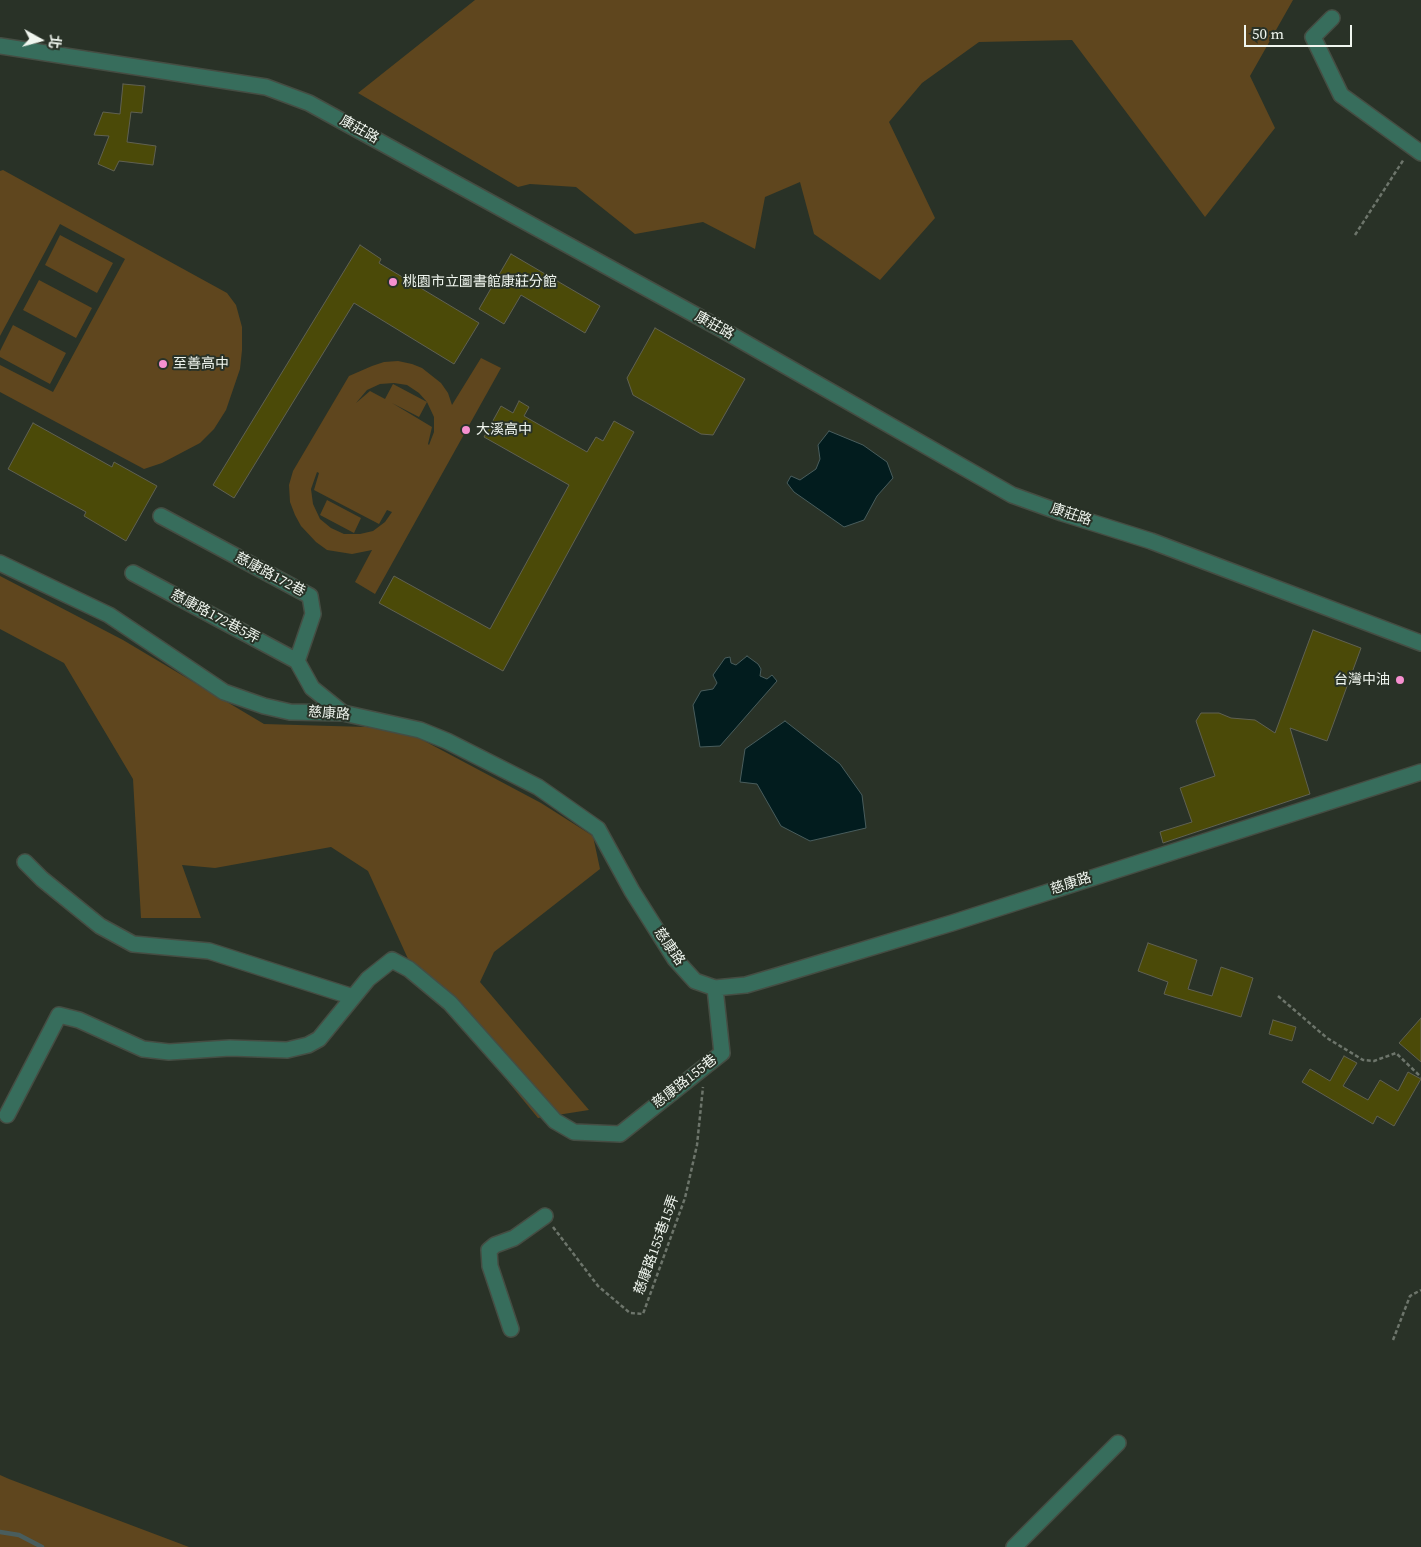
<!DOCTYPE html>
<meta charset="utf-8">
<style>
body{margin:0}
#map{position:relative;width:1421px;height:1547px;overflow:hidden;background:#293227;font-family:"Source Serif 4","Noto Sans TC",serif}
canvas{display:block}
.north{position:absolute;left:15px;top:15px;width:50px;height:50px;-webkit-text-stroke:4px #293227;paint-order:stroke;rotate:97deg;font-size:14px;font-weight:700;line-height:20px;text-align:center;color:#f0f6ef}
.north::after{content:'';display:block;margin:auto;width:18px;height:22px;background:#f0f6ef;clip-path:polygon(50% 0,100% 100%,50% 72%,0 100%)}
.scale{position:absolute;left:1244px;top:25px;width:108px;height:22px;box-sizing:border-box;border:2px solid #f0f6ef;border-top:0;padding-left:6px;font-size:15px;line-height:18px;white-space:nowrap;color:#f0f6ef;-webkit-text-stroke:4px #293227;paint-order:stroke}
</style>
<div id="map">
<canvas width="1421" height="1547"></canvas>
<div class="north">北</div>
<div class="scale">50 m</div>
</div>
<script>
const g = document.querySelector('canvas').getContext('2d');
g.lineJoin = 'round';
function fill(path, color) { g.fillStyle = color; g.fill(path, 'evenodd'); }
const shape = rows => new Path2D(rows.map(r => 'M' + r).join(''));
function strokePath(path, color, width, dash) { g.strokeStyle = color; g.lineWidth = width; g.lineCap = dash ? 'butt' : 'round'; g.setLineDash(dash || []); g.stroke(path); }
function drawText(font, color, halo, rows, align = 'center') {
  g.font = font + ' "Source Serif 4","Noto Sans TC",serif'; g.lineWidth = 4; g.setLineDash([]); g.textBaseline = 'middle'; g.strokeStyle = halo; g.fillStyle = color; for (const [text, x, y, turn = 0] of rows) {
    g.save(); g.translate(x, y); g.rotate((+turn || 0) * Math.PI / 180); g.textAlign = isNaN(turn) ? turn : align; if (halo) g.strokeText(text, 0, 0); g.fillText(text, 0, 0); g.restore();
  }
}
fill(shape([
 [475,0,1293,0,1250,76,1275,128,1205,217,1072,40,979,42,922,83,889,122,935,218,880,280,814,234,800,182,765,197,755,249,703,222,635,234,576,187,530,184,518,187,358,93],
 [3,170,227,293,236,305,242,327,242,350,240,369,226,410,214,429,200,443,162,463,144,469,0,392,0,365,53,392,125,259,60,224,0,336,0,171],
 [60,235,113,263,97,293,45,265],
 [39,280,92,308,76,338,23,310],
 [13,325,66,353,50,384,0,357,0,351],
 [481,358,501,368,375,594,355,582,372,550,352,554,327,550,316,542,301,526,295,515,290,502,289,485,293,471,349,376,372,366,384,362,398,361,412,364,422,368,441,383,448,393,452,405],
 [394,383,407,385,419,393,427,402,393,384,385,399,370,391,356,403,367,390,380,384],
 [427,402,434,417,434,432,429,445,428,444,432,427,392,403,419,417],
 [317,472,319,473,314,490,379,524,387,510,392,512,385,522,373,531,360,534,344,534,331,528,320,519,313,504,311,489],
 [327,500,361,518,354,533,320,515],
 [0,576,123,640,264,724,400,728,541,803,593,836,600,869,494,952,480,982,589,1110,538,1118,409,961,368,871,331,847,215,868,182,865,201,918,141,918,133,779,64,663,0,629],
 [0,1475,9,1479,189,1547,0,1547]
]), '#5f461e');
const water = shape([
 [829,431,863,445,887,462,893,478,877,496,864,520,844,527,794,492,787,483,791,476,800,480,816,469,820,459,818,445,829,431],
 [747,656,758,664,761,669,760,676,767,679,772,675,777,681,720,746,700,747,693,705,701,691,713,689,717,683,713,675,725,658,730,657,731,663,736,665,747,656],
 [785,721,840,764,862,795,866,828,810,841,781,826,757,784,740,782,745,749,785,721]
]);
fill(water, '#021c1e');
strokePath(water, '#495d5d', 1);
strokePath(shape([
 [0,1532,19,1535,42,1547]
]), '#495d5d', 4.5);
const building = shape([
 [123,84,145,86,142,113,131,112,127,142,156,146,153,165,119,161,114,171,98,164,109,136,94,135,103,112,120,114,123,84],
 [360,245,381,259,379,263,479,323,454,364,354,303,234,498,213,485,360,245],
 [511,254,600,306,585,333,521,295,504,324,479,309,511,254],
 [655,328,745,379,713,435,701,434,633,395,627,378,655,328],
 [519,401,529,407,524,416,587,452,596,437,603,441,614,421,634,432,503,671,379,603,394,576,490,629,569,485,484,437,501,406,513,413,519,401],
 [33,423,112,467,114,462,157,486,126,541,84,516,86,512,8,469,33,423],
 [1313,630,1361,648,1327,741,1290,728,1310,794,1163,843,1160,832,1192,822,1180,788,1215,776,1196,721,1201,713,1219,713,1231,718,1255,720,1275,733,1313,630],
 [1148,943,1197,960,1188,989,1212,996,1221,967,1253,978,1241,1017,1164,994,1168,982,1138,971,1148,943],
 [1421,1018,1421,1062,1399,1043,1421,1018],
 [1273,1020,1296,1027,1292,1041,1269,1034,1273,1020],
 [1344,1056,1357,1063,1343,1086,1368,1100,1380,1080,1398,1091,1408,1072,1421,1079,1394,1126,1377,1116,1373,1124,1302,1082,1310,1069,1330,1081,1344,1056]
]);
fill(building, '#4b4a08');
strokePath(building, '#606152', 1);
const minor = shape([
 [1332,18,1313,37,1341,95,1421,153],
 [0,46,266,87,309,103,721,329,1012,495,1062,513,1151,541,1421,643],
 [161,516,310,596,313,614,297,661,312,688,343,713],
 [0,563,109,615,224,692,264,706,290,712,343,713,420,730,447,741,538,787,598,829,632,891,675,959,695,981,715,988,746,985,780,975,952,923,1421,772],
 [133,573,297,661],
 [25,862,42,879,100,926,133,944,209,951,353,997],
 [7,1115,59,1015,79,1020,143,1049,169,1052,230,1048,287,1050,308,1045,319,1039,368,979,392,960,409,969,450,1003,555,1121,574,1132,620,1134,722,1053,715,988],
 [511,1329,490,1266,489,1250,495,1245,514,1238,545,1216],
 [1014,1547,1118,1443]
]);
strokePath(minor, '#454d43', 18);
strokePath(shape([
 [1355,235,1404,159],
 [1278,996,1327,1038,1363,1060,1374,1061,1396,1053,1421,1077],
 [553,1227,598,1286,630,1313,643,1314,685,1198,697,1145,703,1087],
 [1393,1340,1410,1296,1421,1290]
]), '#6d756b', 2.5, [4, 2.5]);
strokePath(minor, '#376d5c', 15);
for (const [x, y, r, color] of [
 [393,282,5,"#f690d0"],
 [163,364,5,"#f690d0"],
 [466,430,5,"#f690d0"],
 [1400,680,5,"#f690d0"]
]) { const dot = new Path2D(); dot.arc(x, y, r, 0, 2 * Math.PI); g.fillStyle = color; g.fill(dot); strokePath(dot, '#293227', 2); }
drawText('14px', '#f0f6ef', '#293227', [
 ["康莊路",359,130,29],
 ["康莊路",714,326,29],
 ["康莊路",1071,515,18],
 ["慈康路172巷",270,575,28],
 ["慈康路172巷5弄",215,617,28],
 ["慈康路",329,714,4],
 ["慈康路",1071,884,-18],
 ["慈康路",669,947,55],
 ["慈康路155巷",685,1082,-38],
 ["慈康路155巷15弄",657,1245,-70]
]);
drawText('14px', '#f0f6ef', '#293227', [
 ["桃園市立圖書館康莊分館",403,282],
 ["至善高中",173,364],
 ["大溪高中",476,430],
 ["台灣中油",1390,680,"right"]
], 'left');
</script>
